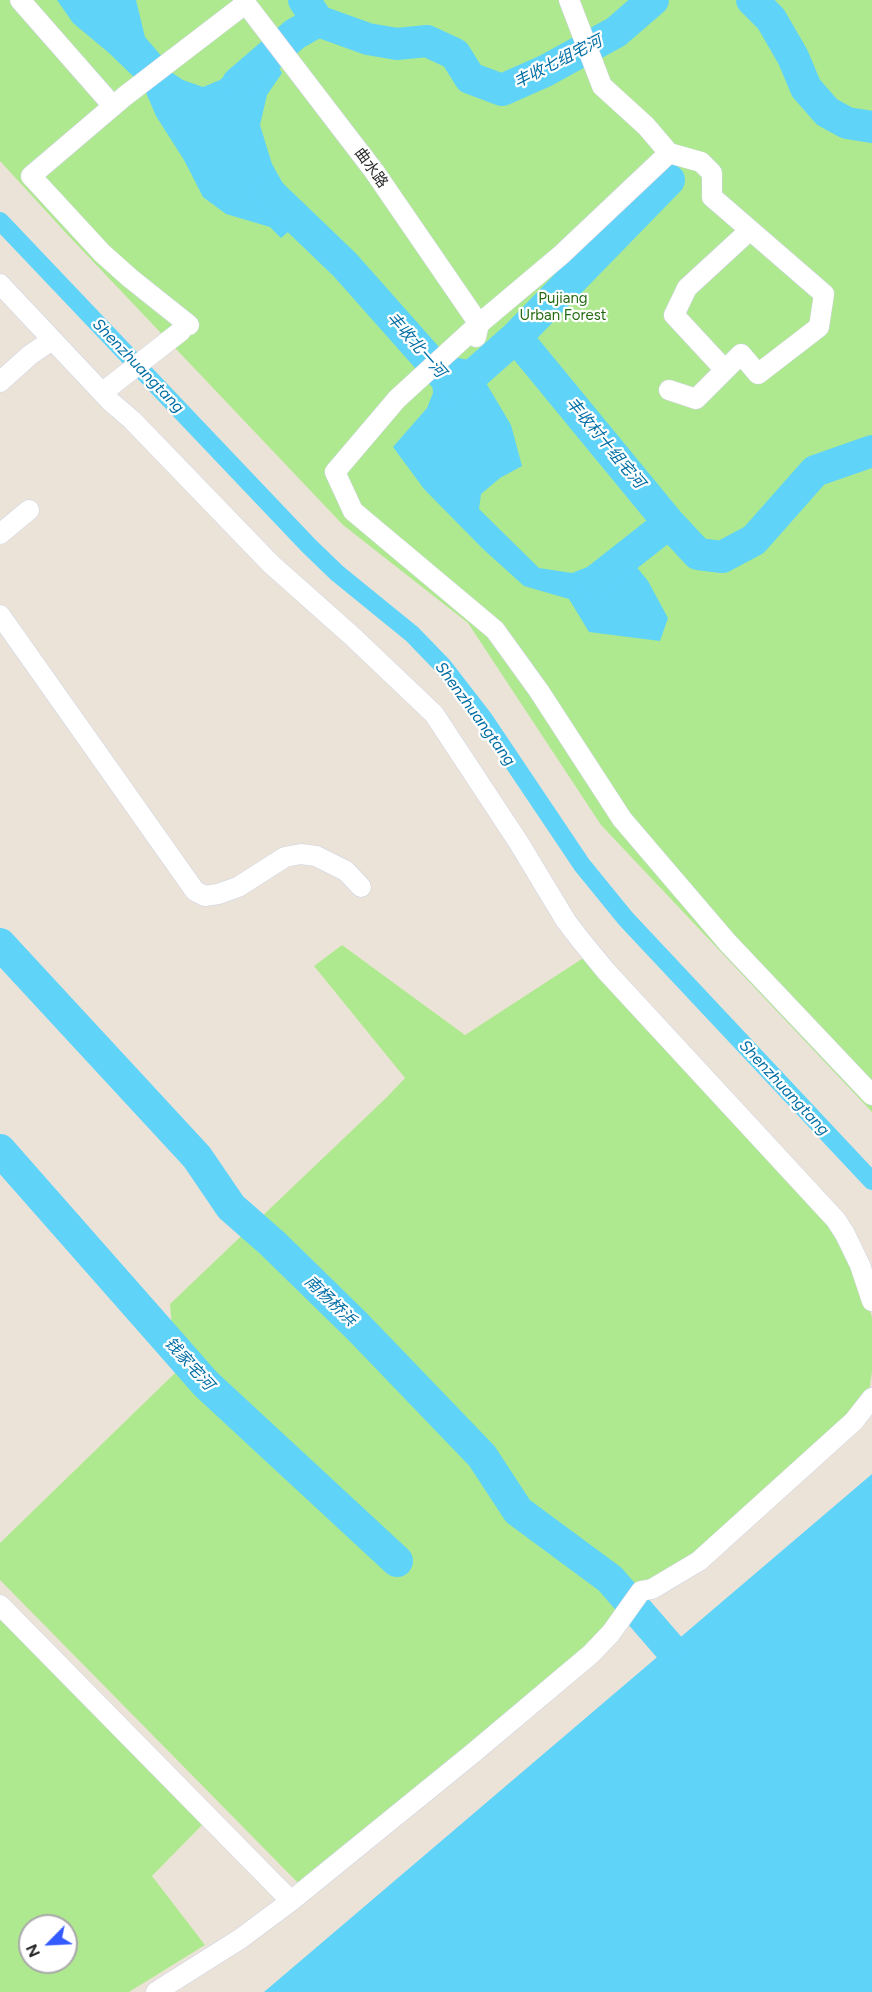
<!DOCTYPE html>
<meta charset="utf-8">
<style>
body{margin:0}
#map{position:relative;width:872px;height:1992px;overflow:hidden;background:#ece3d8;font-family:Figtree,sans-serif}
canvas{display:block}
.north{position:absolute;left:18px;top:1914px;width:60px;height:60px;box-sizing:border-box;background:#fff;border:2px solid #a9a9a9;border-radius:50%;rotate:246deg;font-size:16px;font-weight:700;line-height:24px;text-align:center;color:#282828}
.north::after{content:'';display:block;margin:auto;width:21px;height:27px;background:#335bff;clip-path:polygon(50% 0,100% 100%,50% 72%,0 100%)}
</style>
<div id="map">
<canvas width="872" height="1992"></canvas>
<div class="north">N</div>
</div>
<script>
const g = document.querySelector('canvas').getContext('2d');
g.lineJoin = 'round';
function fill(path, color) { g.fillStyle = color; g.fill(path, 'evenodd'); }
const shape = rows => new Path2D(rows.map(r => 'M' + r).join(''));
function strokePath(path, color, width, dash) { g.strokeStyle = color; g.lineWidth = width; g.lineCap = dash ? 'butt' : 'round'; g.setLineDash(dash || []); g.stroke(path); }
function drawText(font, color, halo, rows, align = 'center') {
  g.font = font + ' Figtree,"Noto Sans SC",sans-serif'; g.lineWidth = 4.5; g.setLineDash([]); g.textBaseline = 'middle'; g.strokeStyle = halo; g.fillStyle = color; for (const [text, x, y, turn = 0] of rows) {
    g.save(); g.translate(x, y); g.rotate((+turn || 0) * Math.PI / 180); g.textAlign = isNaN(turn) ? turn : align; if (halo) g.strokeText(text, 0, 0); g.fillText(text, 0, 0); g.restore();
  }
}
fill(shape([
 [0,0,872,0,872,1112,601,825,468,623,343,525,66,233,0,161],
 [342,945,465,1035,591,953,845,1234,872,1317,872,1371,867,1406,305,1890,0,1580,0,1543,176,1372,170,1304,387,1097,405,1078,314,966],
 [0,1619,204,1823,152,1876,205,1945,129,1992,0,1992],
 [30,1926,66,1926,66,1962,30,1962]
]), '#afe98f');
fill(shape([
 [57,0,136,0,145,37,163,58,136,79,109,53,73,23],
 [265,43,282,73,267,95,260,125,272,164,290,196,309,214,281,238,270,227,226,214,203,197,184,160,156,116,144,88,168,70,183,80,203,87,220,80],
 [454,357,473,361,511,425,522,466,500,478,481,494,479,509,539,568,572,573,603,561,622,549,648,581,668,618,660,641,589,632,569,599,524,586,483,549,424,489,393,447,427,408,433,393,432,378],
 [872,1474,872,1992,264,1992,669,1647]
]), '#60d3f9');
strokePath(shape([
 [0,221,309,546,337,573,412,634,443,666,484,719,582,865,626,919,872,1181]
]), '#60d3f9', 18);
strokePath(shape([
 [304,0,318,21,368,39,397,44,427,41,455,54,470,78,502,90,545,71,616,32,653,0],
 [752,0,771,19,793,57,806,88,827,112,847,123,872,127],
 [238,83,295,34,318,21],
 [669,180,516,337,669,523,698,554,722,557,754,540,815,471,872,451],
 [269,192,345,265,455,389],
 [456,390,516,337],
 [594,582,669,523],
 [0,944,197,1157,231,1207,272,1243,357,1326,482,1456,518,1511,610,1579,669,1647],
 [0,1150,206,1384,397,1561]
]), '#60d3f9', 32);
const minor = shape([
 [20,0,113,106],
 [243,0,374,171,479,324,476,337],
 [569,0,602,86,646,126,669,153,701,162,712,173,712,197,824,294,819,327,758,374,741,354,696,399,669,390],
 [669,153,561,255,479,324,397,399,335,472,353,511,495,630,539,691,622,819,728,943,872,1095],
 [0,284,111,402,132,420,271,564,352,636,434,714,519,843,566,921,579,938,606,971,836,1220,845,1234,860,1265,872,1301],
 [189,325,130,278,102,253,31,176,125,96,245,4],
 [725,370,674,315,687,288,750,230],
 [0,382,30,355,52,340],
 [103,392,181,331],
 [0,534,29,510],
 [0,615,195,891,205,896,218,894,238,887,285,857,301,854,316,856,346,871,361,887],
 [0,1605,291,1901],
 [156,1992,240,1939,291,1901,472,1754,591,1654,611,1633,641,1591,652,1589,699,1561,854,1421,872,1398]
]);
strokePath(minor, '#cdd2e3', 21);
strokePath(minor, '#fff', 20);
drawText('15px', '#282828', '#fff', [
 ["曲水路",371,168,54]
]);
drawText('15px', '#266b13', '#fff', [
 ["Pujiang",563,299],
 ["Urban Forest",563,316]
]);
drawText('italic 16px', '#016ea4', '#fff', [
 ["丰收七组宅河",558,62,-27],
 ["丰收北一河",416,345,49],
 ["Shenzhuangtang",138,366,46],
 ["丰收村十组宅河",605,443,50],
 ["Shenzhuangtang",475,714,54],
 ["Shenzhuangtang",784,1088,47],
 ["南杨桥浜",330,1301,44],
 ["钱家宅河",189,1364,48]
]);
</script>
